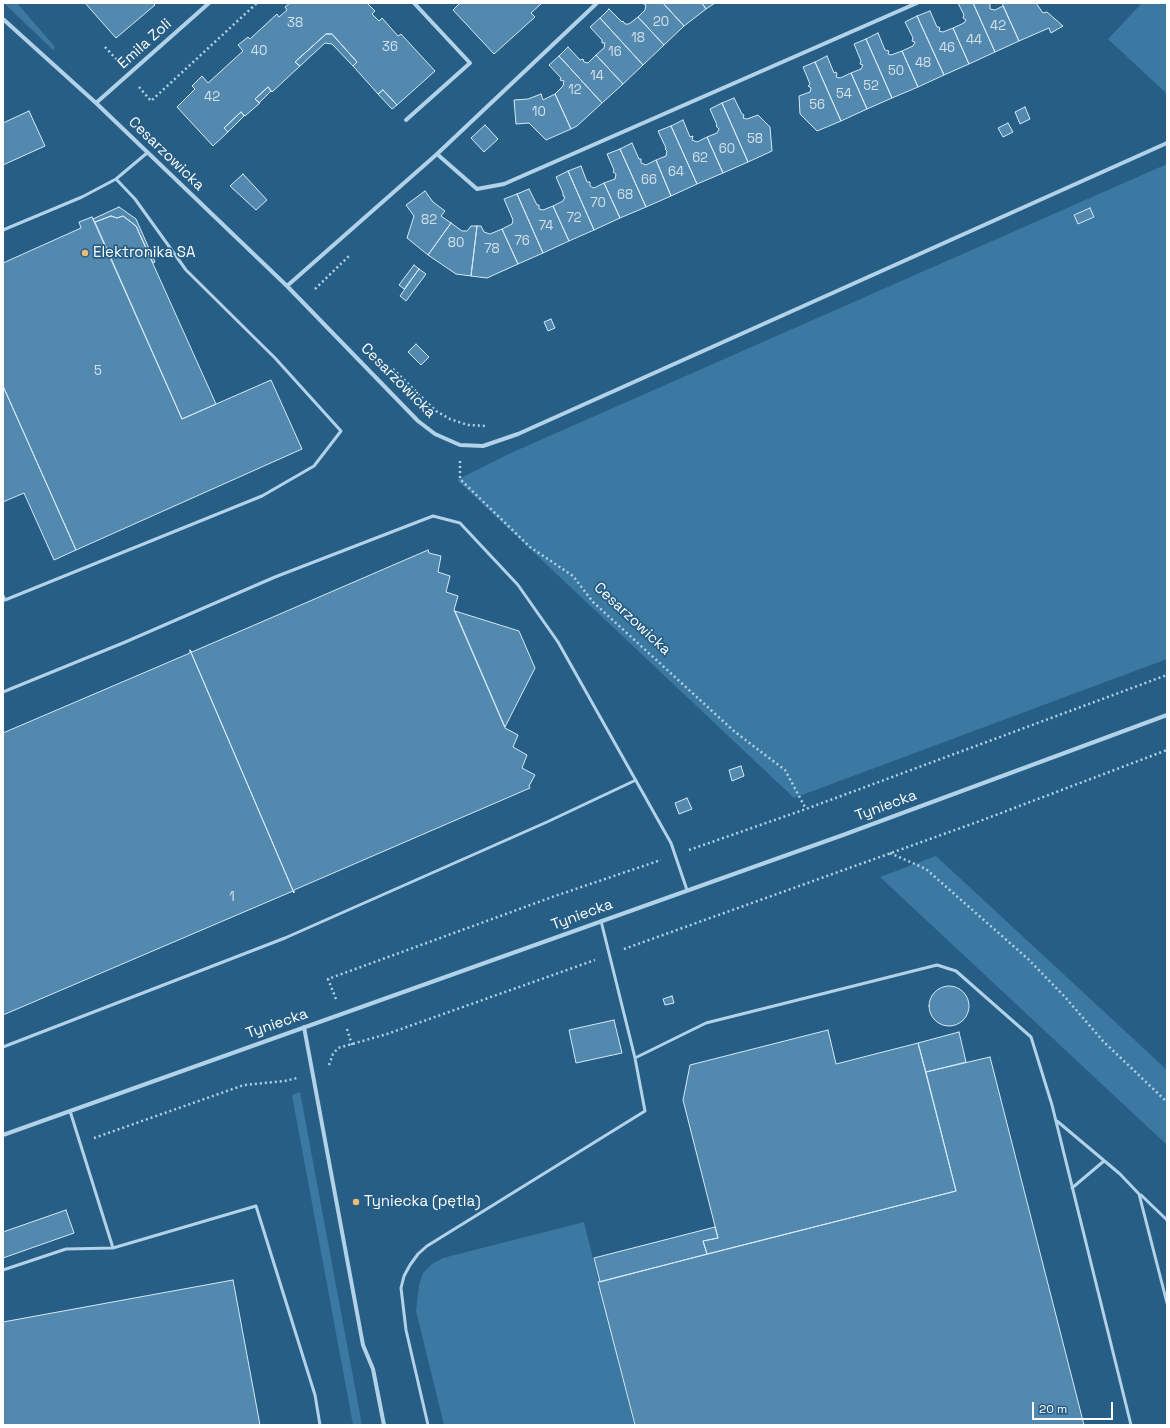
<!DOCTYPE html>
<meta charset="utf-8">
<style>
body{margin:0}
#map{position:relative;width:1170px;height:1428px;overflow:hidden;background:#275e85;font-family:"Space Grotesk",sans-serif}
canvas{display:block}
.frame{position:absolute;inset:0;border:4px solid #fff;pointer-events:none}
.scale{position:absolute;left:1032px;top:1402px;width:81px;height:18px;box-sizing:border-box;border:2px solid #fff;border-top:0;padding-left:5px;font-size:12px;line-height:14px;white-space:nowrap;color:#fff;-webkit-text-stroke:3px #275e85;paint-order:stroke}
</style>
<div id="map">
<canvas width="1170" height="1428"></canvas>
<div class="frame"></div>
<div class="scale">20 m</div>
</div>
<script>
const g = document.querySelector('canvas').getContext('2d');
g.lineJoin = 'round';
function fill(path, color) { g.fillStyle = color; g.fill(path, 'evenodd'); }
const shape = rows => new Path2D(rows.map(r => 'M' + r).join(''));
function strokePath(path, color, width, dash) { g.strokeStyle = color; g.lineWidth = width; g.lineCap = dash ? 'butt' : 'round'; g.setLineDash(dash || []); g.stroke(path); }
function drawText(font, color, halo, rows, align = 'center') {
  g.font = font + ' "Space Grotesk",sans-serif'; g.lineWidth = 3.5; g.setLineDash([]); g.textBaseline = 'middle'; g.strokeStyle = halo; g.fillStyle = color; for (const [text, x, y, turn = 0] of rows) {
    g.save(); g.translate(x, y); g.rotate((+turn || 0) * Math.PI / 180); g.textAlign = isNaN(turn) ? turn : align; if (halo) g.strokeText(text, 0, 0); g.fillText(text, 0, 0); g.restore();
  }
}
fill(shape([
 [4,3,17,3,55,47,53,50],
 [1142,3,1167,3,1167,94,1108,39],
 [1167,164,1167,659,794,798,457,480,513,452],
 [936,856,1167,1070,1167,1145,880,877],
 [300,1092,362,1425,353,1425,292,1095],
 [584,1222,634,1425,444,1425,416,1311,419,1285,423,1273,432,1264,443,1258]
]), '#3b78a2');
const building = shape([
 [85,3,153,3,155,5,116,38,85,3],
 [290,3,367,3,375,11,372,14,379,21,382,18,398,36,401,34,435,71,397,105,383,90,378,94,353,66,357,62,332,34,326,34,295,62,300,66,272,92,268,87,255,99,260,103,245,116,241,112,224,128,228,132,213,146,177,107,195,89,192,86,202,76,208,83,243,51,238,45,248,37,250,39,277,14,279,17,287,10,285,7,290,3],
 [460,3,542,3,531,13,535,17,494,54,453,10,460,3],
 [642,3,663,3,684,26,664,45,638,17,645,10,646,5,642,3],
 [663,3,702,3,706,9,684,26,663,3],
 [702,3,715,3,706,9,702,3],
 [958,3,973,3,995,52,969,64,953,28,964,23,966,20,963,18,964,15,958,3],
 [973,3,988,3,990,4,990,9,995,10,1003,6,1019,41,995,52,973,3],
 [1002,3,1036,3,1043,13,1047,12,1063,26,1051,33,1049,28,1019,41,1002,3],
 [609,9,622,22,623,21,625,24,629,24,638,17,664,45,643,65,600,18,609,9],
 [930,11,937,27,939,27,940,28,939,31,943,32,953,28,969,64,944,75,917,16,930,11],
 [917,16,944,75,918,87,902,51,913,46,915,42,912,41,913,38,905,22,917,16],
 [600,18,643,65,623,84,596,55,604,48,605,43,602,43,602,40,590,27,600,18],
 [878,33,885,50,889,51,888,54,891,55,902,51,918,87,892,98,866,39,878,33],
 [326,34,332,34,357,62,353,66,332,44,325,43,300,66,295,62,326,34],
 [866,39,892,98,867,109,851,73,861,69,863,65,860,64,861,61,854,44,866,39],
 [568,47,580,60,583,59,584,62,588,63,596,55,623,84,602,103,559,56,568,47],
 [559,56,602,103,577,126,571,129,555,94,563,86,564,81,560,80,561,78,549,65,559,56],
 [827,56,834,73,836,72,837,74,836,77,840,78,851,73,867,109,841,121,815,62,827,56],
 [815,62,841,121,817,131,800,114,799,96,810,92,811,88,808,86,810,84,803,67,815,62],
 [268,87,271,91,259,103,255,99,268,87],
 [383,90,397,105,392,109,378,94,383,90],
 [541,94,543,100,555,94,571,129,546,140,529,123,516,124,514,100,528,99,541,94],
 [734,98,742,114,744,115,743,118,747,119,758,115,770,127,772,151,748,162,722,103,734,98],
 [722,103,748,162,723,173,707,137,717,133,719,129,716,126,717,125,710,109,722,103],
 [1025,107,1030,119,1020,124,1015,112,1025,107],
 [29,111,45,146,3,165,3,123,29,111],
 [241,112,244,116,228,132,224,128,241,112],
 [683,120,690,137,693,136,692,140,697,142,707,137,723,173,697,184,671,126,683,120],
 [1008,123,1013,132,1003,137,998,128,1008,123],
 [485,125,498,139,484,152,471,138,485,125],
 [671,126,697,184,671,196,656,160,666,156,667,151,665,149,666,148,658,131,671,126],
 [632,143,639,159,641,159,641,163,646,165,656,160,671,196,646,207,620,149,632,143],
 [620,149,646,207,620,218,604,183,615,179,616,174,613,172,614,170,607,154,620,149],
 [581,166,587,182,590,182,590,186,594,188,604,183,620,218,594,230,568,171,581,166],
 [568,171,594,230,569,241,553,206,563,201,565,197,563,196,563,193,556,177,568,171],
 [243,174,267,200,256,210,230,186,243,174],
 [529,189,537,205,539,205,539,209,543,210,553,206,569,241,543,253,517,194,529,189],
 [425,191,433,202,445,211,441,216,451,223,428,255,407,238,414,216,406,205,425,191],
 [517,194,543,253,518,264,502,229,512,224,513,220,504,199,517,194],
 [119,207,136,219,155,262,153,263,136,226,123,216,117,218,111,216,95,222,93,219,119,207],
 [1090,208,1094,217,1078,224,1074,215,1090,208],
 [111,216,117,218,123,216,136,226,216,404,182,419,95,222,111,216],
 [92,217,182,419,271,380,302,449,76,550,3,386,3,263,81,228,79,222,92,217],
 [451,223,462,231,467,231,471,226,477,226,471,276,456,274,428,255,451,223],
 [477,226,481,226,484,232,490,234,502,229,518,264,487,278,471,276,477,226],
 [414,265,419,269,404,289,399,285,414,265],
 [419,269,426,274,406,301,400,296,419,269],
 [551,319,555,328,548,331,544,322,551,319],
 [416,344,429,357,421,365,408,352,416,344],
 [3,386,76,550,54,560,24,493,3,502,3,386],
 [428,550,429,553,441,556,438,572,450,576,446,592,458,596,454,610,505,728,518,735,513,747,527,755,522,768,535,775,529,786,530,788,294,890,294,893,190,650,192,652,428,550],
 [455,611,519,631,535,668,505,727,455,611],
 [190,650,294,893,293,891,3,1015,3,733,190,653,190,650],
 [741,766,744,776,732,781,729,770,741,766],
 [687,798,692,809,679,814,675,803,687,798],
 '929 1006a20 20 0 1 1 40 0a20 20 0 1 1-40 0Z',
 [672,996,674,1003,665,1005,663,999,672,996],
 [614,1020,622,1053,576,1063,569,1030,614,1020],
 [828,1030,836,1064,918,1043,956,1191,707,1254,703,1241,718,1238,683,1100,690,1065,828,1030],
 [959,1032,966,1062,926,1072,918,1043,959,1032],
 [990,1057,1084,1425,635,1425,598,1282,956,1191,926,1072,990,1057],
 [66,1210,74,1233,3,1258,3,1232,66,1210],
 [715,1227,718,1238,703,1241,707,1254,600,1282,594,1258,715,1227],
 [233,1280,260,1425,3,1425,3,1322,233,1280]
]);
fill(building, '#5389af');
strokePath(building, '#d5e9f6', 1);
strokePath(shape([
 [105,47,118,61],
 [139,87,151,101,257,3],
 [315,289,349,256],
 [393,369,436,411,450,419,468,425,487,426],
 [460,461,460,479,530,547,573,576,593,602,735,732,785,770,806,809],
 [689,850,806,809,1167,675],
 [890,853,926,869,1028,959,1065,997,1103,1041,1167,1102],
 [624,949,980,821,1167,750],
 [336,999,328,979,555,896,661,860],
 [347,1029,352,1045],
 [329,1065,333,1054,338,1048,387,1034,595,960],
 [94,1138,244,1085,285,1081,297,1078]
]), '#b1d2e8', 2.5, [2, 3]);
strokePath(shape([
 [116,179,147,153],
 [3,230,82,197,116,179,135,199,186,270,275,358,341,431,314,466,262,496,5,600,3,596],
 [3,692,123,643,275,577,433,516,460,523,518,585,558,642,671,843,687,890],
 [3,1047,285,938,547,822,636,780],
 [635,1058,706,1023,937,965,956,971,1031,1037,1052,1105,1131,1425],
 [70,1111,113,1248,256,1206,315,1395,320,1425],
 [1057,1121,1120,1174,1139,1194,1167,1303],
 [1072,1188,1104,1161],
 [1141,1195,1167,1220],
 [3,1270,66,1249,113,1248],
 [428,1425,406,1330,401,1288,404,1276,410,1265,418,1254,427,1246,645,1111,635,1058,601,921]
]), '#b1d2e8', 3);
strokePath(shape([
 [3,19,96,103,287,286,418,421,435,434,460,445,483,446,518,434,1167,143],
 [96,103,209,3],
 [406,120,470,63,414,3],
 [437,154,597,3],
 [287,286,437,154,477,189,504,184,917,3],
 [304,1027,363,1345,373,1369,384,1425],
 [3,1135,843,835,1167,715]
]), '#b1d2e8', 4);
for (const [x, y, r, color] of [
 [85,253,4,"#f0bc77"],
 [356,1202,4,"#f0bc77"]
]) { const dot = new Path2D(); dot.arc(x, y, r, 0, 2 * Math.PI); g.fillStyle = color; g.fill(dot); strokePath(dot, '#275e85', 1.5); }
drawText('13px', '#d4e2eb', null, [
 ["20",661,22],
 ["38",295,23],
 ["42",998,26],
 ["18",638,38],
 ["44",974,40],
 ["36",390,47],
 ["46",947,48],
 ["40",259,51],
 ["16",615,52],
 ["48",923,63],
 ["50",896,71],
 ["14",597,76],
 ["52",871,86],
 ["12",575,90],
 ["54",844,94],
 ["42",212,97],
 ["56",817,105],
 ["10",539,112],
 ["58",755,139],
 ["60",727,149],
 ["62",700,158],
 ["64",676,172],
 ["66",649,180],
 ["68",625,195],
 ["70",598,203],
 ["72",574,218],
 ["82",429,220],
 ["74",546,226],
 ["76",522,241],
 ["80",456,243],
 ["78",492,249],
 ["5",98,371],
 ["1",232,897]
]);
drawText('15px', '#fff', '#275e85', [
 ["Emila Zoli",145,44,-42],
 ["Cesarzowicka",166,154,44],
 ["Cesarzowicka",398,381,45],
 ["Cesarzowicka",632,619,43],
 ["Tyniecka",886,806,-20],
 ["Tyniecka",582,915,-20],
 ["Tyniecka",277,1024,-19]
]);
drawText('15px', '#fff', '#275e85', [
 ["Elektronika SA",93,253],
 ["Tyniecka (pętla)",364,1202]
], 'left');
</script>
